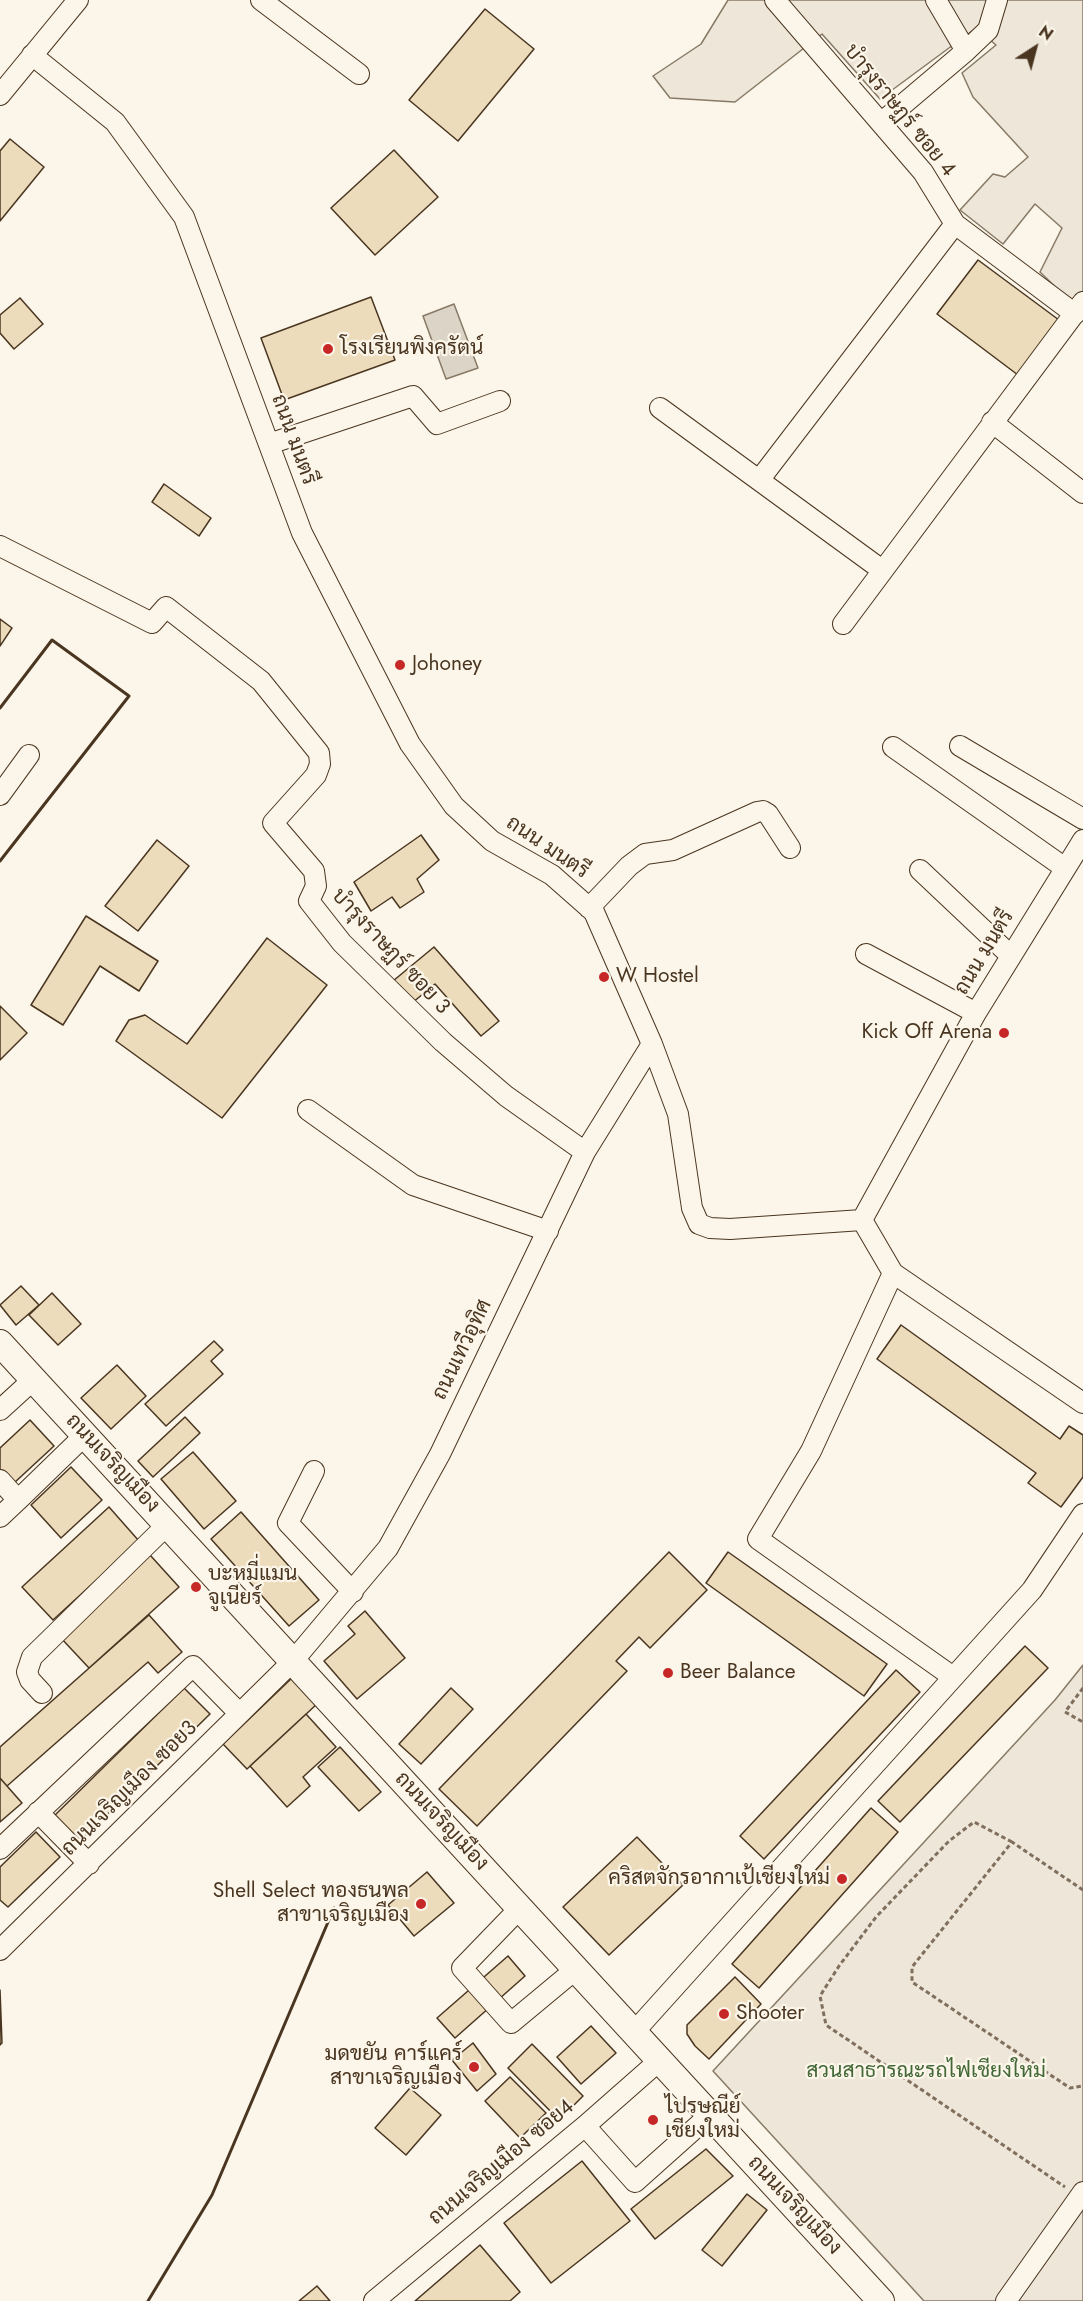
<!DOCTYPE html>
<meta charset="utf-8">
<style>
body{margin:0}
#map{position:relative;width:1083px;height:2301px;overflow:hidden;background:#fbf6e9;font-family:Jost,sans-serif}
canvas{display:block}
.north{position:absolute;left:1005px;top:18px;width:60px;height:60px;-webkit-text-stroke:4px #fbf6e9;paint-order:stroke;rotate:36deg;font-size:16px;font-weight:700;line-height:24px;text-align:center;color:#4a3520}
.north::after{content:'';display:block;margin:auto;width:21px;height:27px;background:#4a3520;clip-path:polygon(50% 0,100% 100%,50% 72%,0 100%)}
</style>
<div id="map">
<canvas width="1083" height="2301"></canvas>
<div class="north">N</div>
</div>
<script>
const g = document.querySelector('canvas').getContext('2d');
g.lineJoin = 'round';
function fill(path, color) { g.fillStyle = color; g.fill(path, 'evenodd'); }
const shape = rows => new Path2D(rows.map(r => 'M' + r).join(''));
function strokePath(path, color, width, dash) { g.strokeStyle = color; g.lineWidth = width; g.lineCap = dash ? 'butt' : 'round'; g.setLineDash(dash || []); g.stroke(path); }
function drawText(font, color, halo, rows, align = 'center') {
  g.font = font + ' Jost,Sarabun,sans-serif'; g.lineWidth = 4.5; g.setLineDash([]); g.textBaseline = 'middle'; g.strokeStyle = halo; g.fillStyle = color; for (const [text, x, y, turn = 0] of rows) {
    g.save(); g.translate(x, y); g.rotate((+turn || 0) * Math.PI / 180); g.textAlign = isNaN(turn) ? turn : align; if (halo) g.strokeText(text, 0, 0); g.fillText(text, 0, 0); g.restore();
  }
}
const green = shape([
 [728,0,1083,0,1083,300,1075,306,1040,272,1062,228,1035,204,1003,244,960,210,993,174,1005,177,1028,157,973,97,962,73,996,45,976,28,880,99,822,34,735,102,670,98,653,76,701,44,728,0],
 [1083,1665,1083,2301,924,2301,713,2071,1055,1700,1083,1665]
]);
fill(green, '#ede6d9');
strokePath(green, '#887966', 1.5);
const water = shape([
 [454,304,478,368,446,379,423,316,454,304]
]);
fill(water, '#dcd4c6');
strokePath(water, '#887966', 1.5);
const building = shape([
 [485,9,534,49,458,141,409,100,485,9],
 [10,139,44,167,0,221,0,151,10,139],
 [394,150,438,197,375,255,331,208,394,150],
 [978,260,1059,320,1018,375,937,314,978,260],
 [371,297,395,360,284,400,261,338,371,297],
 [20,298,43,324,14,349,0,333,0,315,20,298],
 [164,484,211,518,199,536,152,502,164,484],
 [0,619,12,628,0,646,0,619],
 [421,835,439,860,417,879,424,892,400,908,392,897,371,911,354,882,421,835],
 [157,840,189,866,138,931,105,906,157,840],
 [86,916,158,961,139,991,100,966,63,1025,31,1005,86,916],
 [267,938,327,985,222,1118,116,1041,129,1020,145,1015,187,1044,267,938],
 [434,947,499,1021,481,1036,435,984,412,1003,393,981,434,947],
 [0,1006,27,1033,0,1060,0,1006],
 [21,1286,39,1305,16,1325,0,1305,21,1286],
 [52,1293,81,1324,58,1345,29,1315,52,1293],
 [901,1325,1060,1439,1069,1426,1083,1435,1083,1477,1061,1507,1028,1483,1036,1473,877,1359,901,1325],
 [214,1341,223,1350,211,1361,223,1374,166,1426,145,1404,214,1341],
 [117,1365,146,1396,111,1429,81,1398,117,1365],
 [185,1417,200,1433,153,1477,138,1461,185,1417],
 [30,1420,54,1446,0,1496,0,1448,30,1420],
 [193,1452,236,1501,204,1529,161,1479,193,1452],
 [71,1467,102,1500,61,1538,31,1505,71,1467],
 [109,1507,139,1541,53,1620,22,1587,109,1507],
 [241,1512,319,1600,289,1626,211,1539,241,1512],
 [669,1552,707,1590,650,1648,639,1637,616,1661,627,1671,477,1826,439,1789,669,1552],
 [728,1552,887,1664,864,1696,706,1583,728,1552],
 [150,1555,179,1587,89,1668,60,1637,150,1555],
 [365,1611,405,1658,357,1699,324,1661,355,1634,348,1626,365,1611],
 [149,1615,182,1652,158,1673,148,1662,7,1786,0,1778,0,1747,149,1615],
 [1025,1646,1048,1668,900,1822,878,1801,1025,1646],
 [896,1670,920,1692,764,1859,740,1836,896,1670],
 [293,1677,318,1703,247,1769,223,1744,293,1677],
 [184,1688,210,1714,78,1843,53,1817,184,1688],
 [451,1688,473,1709,421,1764,399,1744,451,1688],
 [306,1714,336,1747,303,1777,310,1786,287,1807,250,1766,306,1714],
 [340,1747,381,1792,359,1811,318,1767,340,1747],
 [0,1778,22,1803,0,1822,0,1778],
 [871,1808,898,1832,759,1988,732,1964,871,1808],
 [36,1832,60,1857,8,1907,0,1900,0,1867,36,1832],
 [637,1837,683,1885,609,1955,563,1907,637,1837],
 [427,1872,454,1903,414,1936,388,1905,427,1872],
 [508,1956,525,1976,455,2038,437,2018,508,1956],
 [735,1977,761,2004,709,2059,695,2046,687,2034,687,2025,735,1977],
 [0,1990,2,2043,0,2045,0,1990],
 [591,2026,616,2053,581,2084,557,2057,591,2026],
 [473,2043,496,2074,477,2091,452,2060,473,2043],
 [532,2044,583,2096,559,2120,508,2068,532,2044],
 [510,2077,546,2113,520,2138,485,2101,510,2077],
 [410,2088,441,2115,406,2155,375,2128,410,2088],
 [706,2149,733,2176,655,2239,631,2209,706,2149],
 [582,2161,630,2221,551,2283,504,2223,582,2161],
 [747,2194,767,2210,722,2266,702,2250,747,2194],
 [480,2245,520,2292,510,2301,415,2301,480,2245],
 [317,2286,330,2301,299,2301,317,2286]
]);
fill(building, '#ecdcbc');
strokePath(building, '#4a3520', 1.5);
const minor = shape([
 [261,0,359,74],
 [775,0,923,172,955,224,1075,314],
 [966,51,988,30,997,0],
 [32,55,115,122,184,217,302,533,410,744,454,806,492,841,552,875,594,912,652,1044,678,1114,692,1208,699,1224,710,1228,730,1229,862,1220],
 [0,95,78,0],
 [881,123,966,51,936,0],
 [660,408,882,570],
 [992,422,1083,493],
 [269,444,413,396,437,424,500,401],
 [760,479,955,224],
 [0,546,152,623,166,607,261,681,319,753,320,764,316,775,273,823,314,871,316,886,309,901,342,943,443,1042,506,1096,585,1152],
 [843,624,1083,302],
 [960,746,1083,819],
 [893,747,1065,868],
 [0,795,29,755],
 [920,870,1010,955],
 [589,908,629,866,645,854,673,850,757,812,763,811,768,814,790,848],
 [866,954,976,1013],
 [308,1110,413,1185,548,1231],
 [862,1220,976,1013,1083,840],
 [862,1220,893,1273,1083,1403],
 [893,1273,811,1451,758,1539,953,1677],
 [0,1410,34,1379],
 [314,1471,288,1523,353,1592],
 [0,1480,18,1500,85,1435],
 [0,1517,18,1500],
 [42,1693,30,1680,27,1672,32,1657,167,1525],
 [38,1812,89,1864],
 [0,1849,193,1666,239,1713],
 [520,1908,462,1968,511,2023,576,1969],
 [0,1950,293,1661,388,1548,440,1454,585,1152,652,1044],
 [634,2032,1032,1590,1083,1514],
 [585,2126,635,2182,710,2115],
 [374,2301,585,2126,660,2060],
 [1006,2301,1083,2192]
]);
const major = shape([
 [0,1343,881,2301]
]);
strokePath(minor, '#4a3520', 22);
strokePath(major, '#4a3520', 28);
strokePath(shape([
 [1083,1688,1065,1712,1083,1722],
 [1012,1842,974,1822,949,1841,876,1917,839,1966,820,1996,826,2025,1065,2187],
 [1083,1890,1012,1842,912,1967,912,1982,1070,2088,1083,2086]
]), '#7f6f5c', 3, [4.5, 3]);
strokePath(minor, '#fbf6e9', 20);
strokePath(major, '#fbf6e9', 26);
strokePath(shape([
 [0,708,52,640,129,696,0,861],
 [148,2301,212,2195,334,1908]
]), '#4a3520', 3);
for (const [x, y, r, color] of [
 [328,349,6,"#c62828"],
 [400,665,6,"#c62828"],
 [604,977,6,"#c62828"],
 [1004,1033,6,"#c62828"],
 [196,1587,6,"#c62828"],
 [668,1673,6,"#c62828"],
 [842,1879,6,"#c62828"],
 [421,1904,6,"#c62828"],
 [724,2014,6,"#c62828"],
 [474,2067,6,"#c62828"],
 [653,2120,6,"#c62828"]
]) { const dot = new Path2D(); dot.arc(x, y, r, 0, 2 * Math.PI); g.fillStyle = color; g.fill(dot); strokePath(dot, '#fbf6e9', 2); }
drawText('21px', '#4a3520', '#fbf6e9', [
 ["บำรุงราษฏร์ ซอย 4",899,111,51],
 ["ถนน มนตรี",293,440,70],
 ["ถนน มนตรี",547,848,34],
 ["บำรุงราษฏร์ ซอย 3",390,952,47],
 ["ถนน มนตรี",985,953,-59],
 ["ถนนเทวีอุทิศ",463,1350,-64],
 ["ถนนเจริญเมือง",112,1464,47],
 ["ถนนเจริญเมือง ซอย3",130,1789,-45],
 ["ถนนเจริญเมือง",441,1822,47],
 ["ถนนเจริญเมือง ซอย4",502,2163,-40],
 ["ถนนเจริญเมือง",794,2206,47]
]);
drawText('21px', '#4a3520', '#fbf6e9', [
 ["โรงเรียนพิงครัตน์",340,349],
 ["Johoney",412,665],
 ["W Hostel",616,977],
 ["Kick Off Arena",992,1033,"right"],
 ["บะหมี่แมน",208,1575],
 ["จูเนียร์",208,1599],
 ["Beer Balance",680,1673],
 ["คริสตจักรอากาเป้เชียงใหม่",830,1879,"right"],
 ["Shell Select ทองธนพล",409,1892,"right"],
 ["สาขาเจริญเมือง",409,1916,"right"],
 ["Shooter",736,2014],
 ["มดขยัน คาร์แคร์",462,2055,"right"],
 ["สาขาเจริญเมือง",462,2079,"right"],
 ["ไปรษณีย์",665,2108],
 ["เชียงใหม่",665,2132]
], 'left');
drawText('21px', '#436837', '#fbf6e9', [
 ["สวนสาธารณะรถไฟเชียงใหม่",926,2072]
]);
</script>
